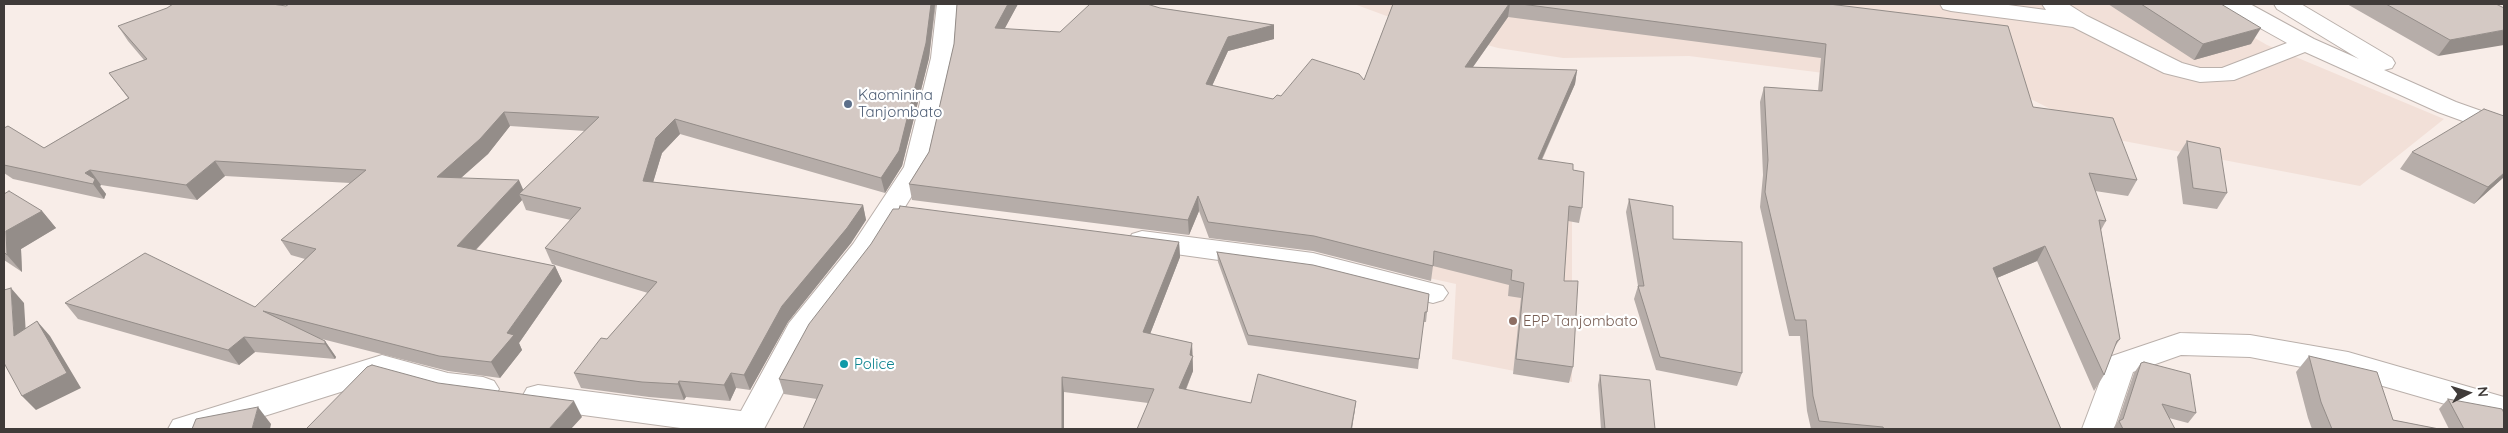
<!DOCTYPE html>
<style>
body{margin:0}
#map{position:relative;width:2508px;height:433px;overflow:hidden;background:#f8ede8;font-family:Quicksand,sans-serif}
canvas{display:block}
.frame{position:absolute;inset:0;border:5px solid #403b39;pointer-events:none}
.north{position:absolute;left:2443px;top:368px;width:50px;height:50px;-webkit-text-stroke:4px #fff;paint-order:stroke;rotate:85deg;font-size:14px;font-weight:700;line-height:20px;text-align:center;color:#403b39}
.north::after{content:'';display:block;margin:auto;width:18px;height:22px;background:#403b39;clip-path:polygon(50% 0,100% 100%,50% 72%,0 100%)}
</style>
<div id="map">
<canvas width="2508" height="433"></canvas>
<div class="frame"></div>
<div class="north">N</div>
</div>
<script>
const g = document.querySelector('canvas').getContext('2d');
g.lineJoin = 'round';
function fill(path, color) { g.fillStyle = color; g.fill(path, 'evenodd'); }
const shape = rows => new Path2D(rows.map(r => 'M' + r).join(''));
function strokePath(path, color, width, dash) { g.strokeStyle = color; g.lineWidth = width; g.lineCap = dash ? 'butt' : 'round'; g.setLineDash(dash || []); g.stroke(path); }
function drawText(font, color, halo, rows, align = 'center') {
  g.font = font + ' Quicksand,sans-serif'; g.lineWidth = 4.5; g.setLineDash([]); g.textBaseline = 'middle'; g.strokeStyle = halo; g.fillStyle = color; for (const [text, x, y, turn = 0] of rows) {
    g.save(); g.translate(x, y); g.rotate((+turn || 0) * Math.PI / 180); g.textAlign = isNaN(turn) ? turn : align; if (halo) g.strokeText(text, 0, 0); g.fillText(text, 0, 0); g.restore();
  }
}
fill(shape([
 [1354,4,2196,4,2267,45,2444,119,2360,186,2108,138,2015,91,1887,81,1689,56,1563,58,1498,48,1403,22],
 [1498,201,1572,221,1572,382,1452,359,1456,284,1388,269]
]), '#f2e0d8');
const minor = shape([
 [937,4,959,4,955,58,930,167,873,258,812,338,764,429,688,429,538,409,527,406,522,397,527,388,538,385,741,411,789,323,853,244,904,167,931,58,937,4],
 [1940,4,2001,4,2046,10,2042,4,2068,4,2087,16,2182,63,2200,68,2222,68,2287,43,2226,9,2223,4,2250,4,2314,39,2359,59,2277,9,2274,4,2301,4,2392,58,2395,63,2392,68,2384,70,2456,102,2504,119,2504,136,2438,112,2305,52,2234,80,2200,82,2164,73,2073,27,1951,11,1943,9,1940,4],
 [1142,231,1313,253,1443,286,1448,293,1443,300,1433,303,1313,273,1132,248,1128,241,1132,234,1142,231],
 [2180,333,2250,335,2348,352,2504,397,2504,421,2348,376,2250,357,2181,355,2133,372,2114,429,2082,429,2109,357,2180,333],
 [382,355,448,373,483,377,494,381,499,389,494,397,483,401,448,397,382,379,223,429,168,429,173,420,382,355]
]);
strokePath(minor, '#bab0ab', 2);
fill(minor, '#fff');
fill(shape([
 [289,4,936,4,929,58,902,166,885,193,680,134,662,153,653,182,863,205,866,220,851,243,788,322,750,390,736,388,730,401,686,397,684,400,649,397,581,388,574,373,607,339,648,293,552,264,545,248,571,220,526,210,522,200,476,250,555,266,562,281,519,343,522,350,500,378,448,371,318,338,325,341,336,357,335,359,255,352,239,365,78,319,65,303,255,307,305,259,291,255,281,240,350,183,225,176,197,200,101,185,100,186,106,194,104,199,13,179,4,173,4,128,44,148,128,98,109,73,144,60,128,41,118,26,286,6],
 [510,126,585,131,523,190,461,178,488,154],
 [957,4,1018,4,1004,29,1060,32,1160,8,1274,25,1274,39,1228,51,1212,86,1273,99,1281,96,1364,80,1393,4,1829,4,2033,107,2137,180,2128,196,2095,191,2106,221,2101,230,2120,339,2114,348,2104,375,2094,391,2037,261,1997,278,2061,429,1811,429,1807,411,1800,336,1789,336,1760,207,1763,175,1760,102,1764,87,1818,91,1821,58,1508,17,1473,67,1577,70,1575,84,1542,160,1573,170,1582,208,1579,223,1568,221,1564,281,1573,367,1569,383,1513,374,1521,298,1508,296,1509,285,1433,266,1431,281,1313,251,1209,238,1199,211,1189,235,912,200,909,184,929,152,954,44],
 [2108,4,2221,4,2251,44,2194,60],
 [2347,4,2496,4,2438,56],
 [2187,141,2227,193,2217,209,2183,204,2177,157],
 [2412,152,2504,177,2474,204,2400,169],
 [4,194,42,211,56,228,21,249,22,272,4,260],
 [1629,199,1673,239,1742,373,1737,386,1656,370,1634,299,1638,286,1626,212],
 [1179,242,1180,257,1150,334,1192,343,1193,371,1186,390,1251,403,1356,401,1354,416,1148,403,1064,392,817,399,784,394,779,379],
 [1217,252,1429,294,1426,322,1423,322,1418,369,1248,345,1218,262],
 [2309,356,2393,420,2439,429,2312,429,2308,418,2296,372],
 [2141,363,2196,413,2188,423,2169,418,2175,429,2113,429,2118,421,2134,373],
 [1600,375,1655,429,1601,429,1598,385],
 [2448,399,2504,429,2449,429,2439,409]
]), '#b6ada9');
fill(shape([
 [931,4,935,4,929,58,902,166,885,193,881,178],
 [1008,4,1018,4,997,43,995,28],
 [1509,4,1510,4,1508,17,1463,81,1465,67],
 [1274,25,1274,39,1228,51,1206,99,1206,84,1228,37],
 [2261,28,2251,44,2194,60,2203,44],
 [2504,30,2504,45,2438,56,2450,40],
 [1577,70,1575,84,1535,174,1538,159],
 [504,112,510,126,488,154,445,192,437,177],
 [675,119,680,134,662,153,649,196,643,181,656,138],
 [215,161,225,176,197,200,186,185],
 [90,170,101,185,100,186,106,194,104,199,85,173],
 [2504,173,2504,177,2474,204,2488,187],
 [519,180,526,196,519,194,522,200,465,261,457,246],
 [1198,196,1199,211,1189,235,1188,220],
 [863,205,866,220,851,243,788,322,750,390,744,375,782,306],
 [42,211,56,228,21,249,22,272,7,255,6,231],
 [1179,242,1180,257,1145,347,1143,332],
 [2045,246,2037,261,1985,283,1993,268],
 [555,266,562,281,519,343,522,350,500,378,491,362,507,333],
 [11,288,24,303,27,351,14,336],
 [37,321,50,336,81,388,36,410,22,396],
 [244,337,255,352,239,365,228,350],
 [325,341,336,357,335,359,325,344],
 [1192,343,1193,371,1180,403,1179,388,1190,355],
 [731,373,736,388,730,401,724,385],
 [1062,377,1064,392,1064,429,1062,429],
 [679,381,686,397,684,400,678,384],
 [574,401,582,417,571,429,549,429],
 [1356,401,1352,429,1351,429],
 [258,407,271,424,270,429,252,429]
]), '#948d89');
const building = shape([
 [173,4,272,4,286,6,289,4,931,4,926,43,899,151,881,178,675,119,656,138,643,181,863,205,847,228,782,306,744,375,731,373,724,385,679,381,678,384,642,382,574,373,601,338,607,339,657,282,545,248,581,208,519,194,599,117,504,112,480,139,437,177,519,180,457,246,555,266,507,333,514,335,491,362,439,356,263,311,325,341,325,344,244,337,228,350,65,303,145,253,255,307,316,249,281,240,366,170,215,161,186,185,90,170,85,173,95,179,93,184,4,165,4,128,8,126,44,148,129,98,109,73,147,59,118,26,167,8,173,4],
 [957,4,1008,4,995,28,1060,32,1090,4,1147,4,1160,8,1274,25,1228,37,1206,84,1273,99,1277,95,1281,96,1312,59,1359,74,1364,80,1393,4,1509,4,1465,67,1577,70,1538,159,1573,164,1573,170,1584,172,1582,208,1569,206,1564,281,1578,281,1573,367,1516,359,1524,283,1511,280,1512,270,1434,251,1433,266,1314,236,1208,222,1198,196,1188,220,909,184,929,152,954,44,957,4],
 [1521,4,1829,4,2008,26,2033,107,2113,118,2137,180,2089,173,2106,221,2099,220,2120,339,2117,341,2104,375,2045,246,1993,268,2061,429,1884,429,1883,427,1819,421,1813,396,1806,320,1795,320,1765,192,1768,160,1764,87,1822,91,1826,44,1521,4],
 [2141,4,2221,4,2261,28,2203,44,2141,4],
 [2386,4,2496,4,2504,8,2504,30,2450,40,2386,4],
 [2484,109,2504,116,2504,173,2488,187,2412,152,2484,109],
 [2187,141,2220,148,2227,193,2193,188,2187,141],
 [9,191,42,211,6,231,7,255,4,252,4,194,9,191],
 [1629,199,1673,206,1673,239,1742,242,1742,373,1660,357,1638,286,1644,286,1629,199],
 [900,206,1179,242,1143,332,1192,343,1190,355,1193,356,1179,388,1251,403,1258,374,1356,401,1351,429,1137,429,1154,389,1062,377,1062,429,803,429,823,385,779,379,809,324,871,244,893,209,899,209,900,206],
 [1217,252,1313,265,1429,294,1427,312,1425,312,1419,359,1248,335,1217,252],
 [11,288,14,336,37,321,67,373,22,396,4,363,4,290,11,288],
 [2309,356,2377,372,2393,420,2439,429,2332,429,2321,402,2309,356],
 [2144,362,2190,374,2196,413,2162,404,2175,429,2123,429,2119,421,2123,419,2141,363,2144,362],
 [372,365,438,383,574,401,549,429,306,429,367,367,372,365],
 [1600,375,1650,380,1655,429,1605,429,1600,375],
 [2448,399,2502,409,2504,413,2504,429,2464,429,2448,399],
 [258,407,252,429,192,429,196,419,258,407]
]);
fill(building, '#d4c9c4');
strokePath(building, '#948d89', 1);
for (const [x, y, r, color] of [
 [848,104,5,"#5c6f8a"],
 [1513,321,5,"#8d6e63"],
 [844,364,5,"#0f9aa8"]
]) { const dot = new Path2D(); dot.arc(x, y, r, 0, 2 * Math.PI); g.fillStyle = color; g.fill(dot); strokePath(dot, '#fff', 2); }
drawText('15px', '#4e5e75', '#fff', [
 ["Kaominina",858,95],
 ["Tanjombato",858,112]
], 'left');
drawText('15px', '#785e54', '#fff', [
 ["EPP Tanjombato",1523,321]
], 'left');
drawText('15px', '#0d838f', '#fff', [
 ["Police",854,364]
], 'left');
</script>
